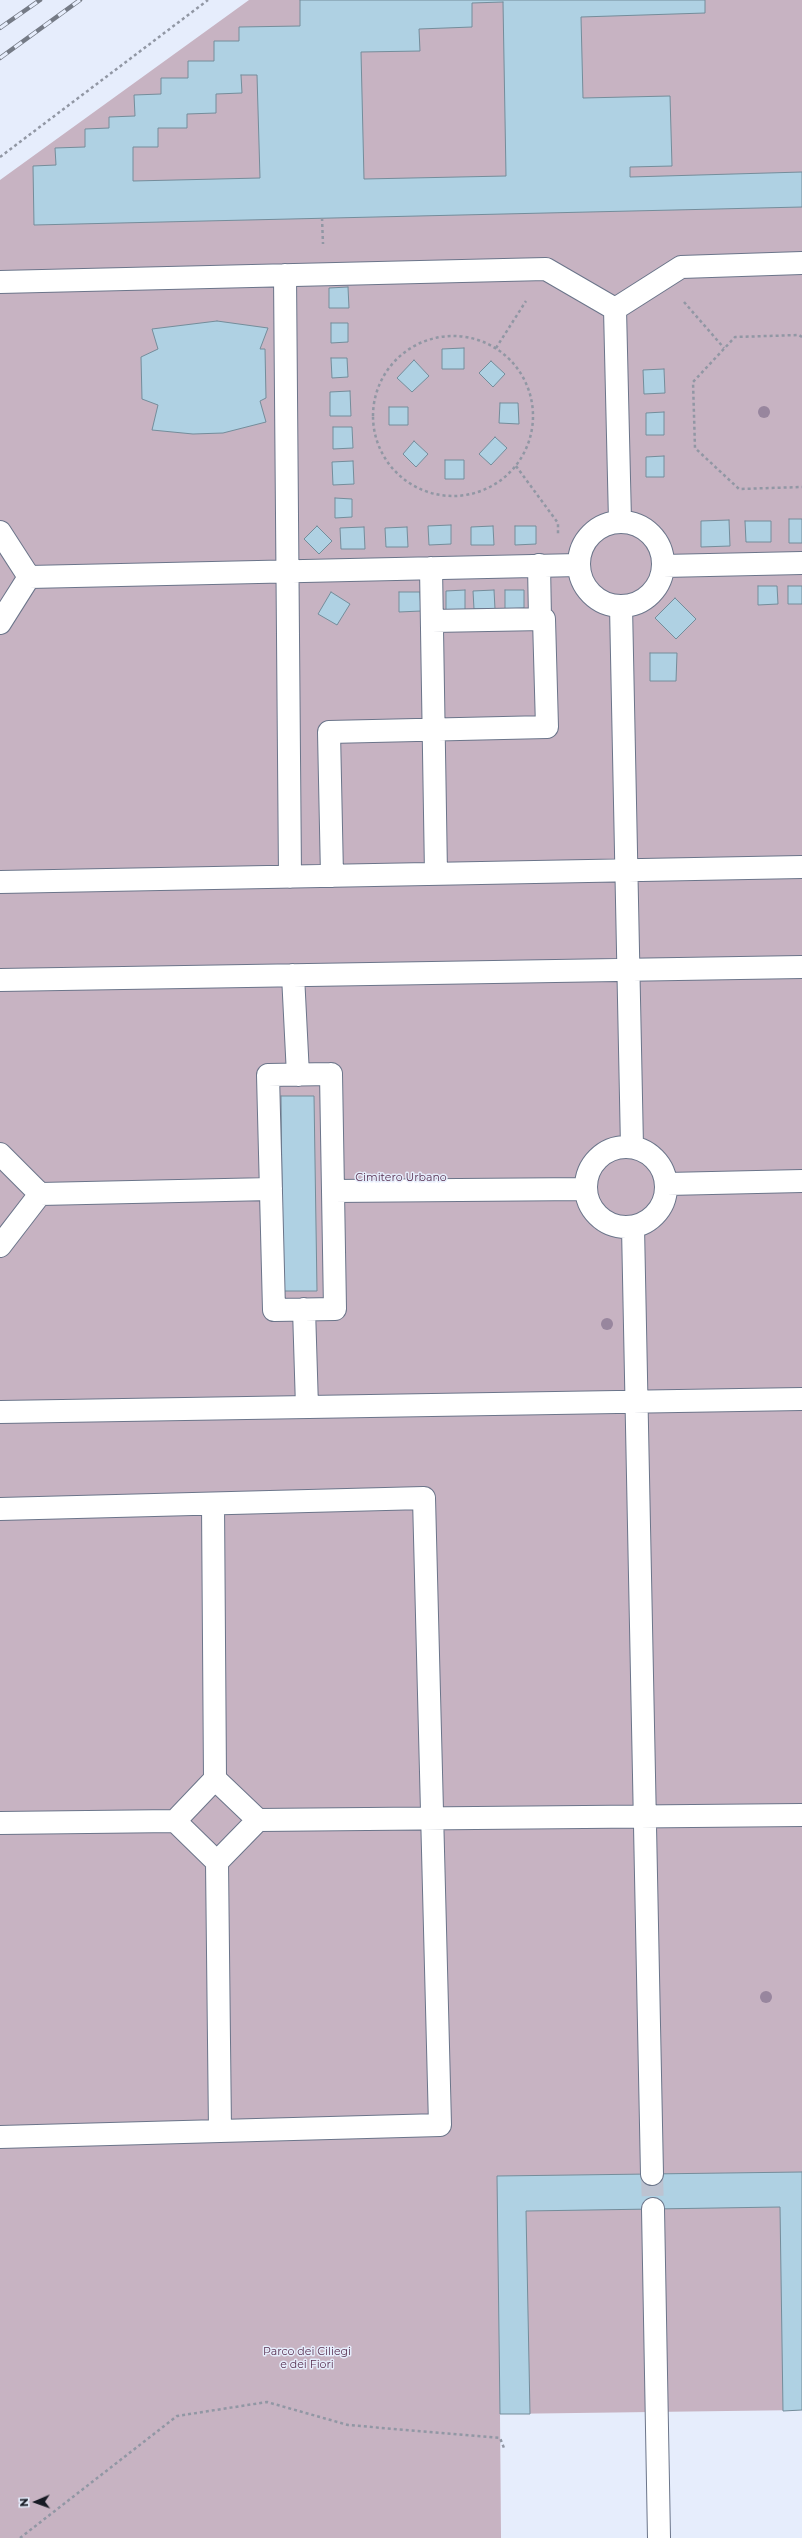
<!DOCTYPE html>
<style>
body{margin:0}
#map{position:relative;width:802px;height:2538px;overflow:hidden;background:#e6edfc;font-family:Montserrat,sans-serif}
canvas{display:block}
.north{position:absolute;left:16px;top:2482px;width:40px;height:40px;-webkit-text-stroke:3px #e6edfc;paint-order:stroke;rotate:268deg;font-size:11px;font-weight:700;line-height:16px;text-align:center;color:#171b24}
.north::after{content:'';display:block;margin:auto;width:14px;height:18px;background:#171b24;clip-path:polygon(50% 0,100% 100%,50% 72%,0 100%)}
</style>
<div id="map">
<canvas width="802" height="2538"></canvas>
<div class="north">N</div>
</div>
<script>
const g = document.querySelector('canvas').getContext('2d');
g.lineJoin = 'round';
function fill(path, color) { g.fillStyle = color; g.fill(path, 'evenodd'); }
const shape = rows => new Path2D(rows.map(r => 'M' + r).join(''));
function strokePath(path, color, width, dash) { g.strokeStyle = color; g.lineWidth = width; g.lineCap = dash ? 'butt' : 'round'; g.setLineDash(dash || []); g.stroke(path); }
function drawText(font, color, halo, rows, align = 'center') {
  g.font = font + ' Montserrat,sans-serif'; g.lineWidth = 3; g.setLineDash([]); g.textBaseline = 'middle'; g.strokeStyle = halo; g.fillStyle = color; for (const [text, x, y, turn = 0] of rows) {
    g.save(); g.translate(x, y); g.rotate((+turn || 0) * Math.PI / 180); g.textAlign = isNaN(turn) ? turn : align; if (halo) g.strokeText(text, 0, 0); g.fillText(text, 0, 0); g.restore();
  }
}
fill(shape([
 [249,0,802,0,802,2410,500,2414,501,2538,0,2538,0,180]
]), '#c7b3c2');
const building = shape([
 [300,0,705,0,705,13,581,17,583,98,670,96,672,166,630,167,630,177,802,172,802,207,34,225,33,166,56,165,55,148,85,147,85,129,109,128,109,117,135,116,134,95,161,94,161,78,188,78,188,61,214,61,214,41,239,41,239,27,300,26,300,0],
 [503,2,506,176,364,179,361,52,420,51,419,29,472,27,472,3,503,2],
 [241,75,257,75,260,178,133,181,133,147,158,147,158,128,187,128,187,114,216,113,216,94,242,93,241,75],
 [348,287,349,308,329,308,329,288,348,287],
 [217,321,268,328,260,349,265,349,266,398,260,401,266,422,223,433,193,434,152,430,158,405,142,399,141,357,158,349,152,329,217,321],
 [331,323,348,323,348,342,331,343,331,323],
 [464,348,464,369,442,369,442,349,464,348],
 [331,358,347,358,348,377,332,378,331,358],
 [414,360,429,376,412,392,397,378,414,360],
 [491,361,505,374,493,387,479,373,491,361],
 [664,369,665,393,644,394,643,370,664,369],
 [350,391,351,416,330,416,330,392,350,391],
 [500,403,518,403,519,424,499,423,500,403],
 [389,407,408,407,408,425,389,425,389,407],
 [664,412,664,435,646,435,646,413,664,412],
 [333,427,352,427,353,448,333,449,333,427],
 [495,437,507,448,491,465,479,454,495,437],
 [414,441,428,454,416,467,403,454,414,441],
 [664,456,664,477,646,477,646,457,664,456],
 [445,460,464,460,464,479,445,479,445,460],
 [353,461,354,484,333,485,332,462,353,461],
 [335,498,352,499,352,517,335,518,335,498],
 [789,519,802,519,802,543,789,543,789,519],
 [729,520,730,546,701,547,701,521,729,520],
 [745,521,771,521,771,542,746,542,745,521],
 [451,525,451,544,429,545,428,526,451,525],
 [317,526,332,541,319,554,304,539,317,526],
 [493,526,494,545,471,545,471,527,493,526],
 [515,526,536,526,536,544,515,545,515,526],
 [364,527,365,549,341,549,340,528,364,527],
 [407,527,408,547,386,547,385,528,407,527],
 [758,586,777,586,778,604,758,605,758,586],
 [788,586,802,586,802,604,788,604,788,586],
 [465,590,465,610,446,610,446,591,465,590],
 [494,590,495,609,474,609,473,591,494,590],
 [505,590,524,590,524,608,505,609,505,590],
 [331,592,350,604,337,625,318,614,331,592],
 [399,592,420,592,421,611,399,612,399,592],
 [675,598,696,619,676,639,655,618,675,598],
 [650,653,677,653,676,681,650,681,650,653],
 [281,1096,314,1096,317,1291,283,1291,281,1096],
 [802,2172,802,2410,783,2411,780,2207,526,2211,530,2414,500,2414,497,2176,802,2172]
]);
fill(building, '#afd1e3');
strokePath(building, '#748d9b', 1);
strokePath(shape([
 [652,2174,653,2209]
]), '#bdc3d1', 22, [22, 11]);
const minor = shape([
 [285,275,290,877],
 [0,282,546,269,615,309],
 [615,309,620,521],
 [615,309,681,267,802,263],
 '579 564a42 42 0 1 1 84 0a42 42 0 1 1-84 0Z',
 [0,532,29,577,0,623],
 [539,565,540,619],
 [663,566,802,563],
 [431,568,436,874],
 [29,577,579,565],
 [621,606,632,1147],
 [332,876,329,732,547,727,544,619,432,621],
 [0,882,802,867],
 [293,975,298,1075],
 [0,980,802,967],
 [331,1074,335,1309,274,1310,268,1075,331,1074],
 '586 1187a40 40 0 1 1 80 0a40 40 0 1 1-80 0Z',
 [0,1154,40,1194,0,1246],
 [667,1184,802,1181],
 [333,1191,586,1189],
 [40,1194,271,1189],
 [633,1227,652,2174],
 [304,1309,307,1407],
 [0,1412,802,1399],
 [213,1504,215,1779],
 [0,1509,424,1498,440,2125,0,2137],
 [258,1820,802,1815],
 [0,1823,175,1821,217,1862,258,1820,215,1779,175,1821],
 [217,1862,220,2131],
 [653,2209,659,2538]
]);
strokePath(minor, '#6b758a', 24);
strokePath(shape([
 [0,157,208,0],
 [322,218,323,244],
 [684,302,724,348],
 '373 416a80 80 0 1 1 160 0a80 80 0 1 1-160 0Z',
 [802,337,799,335,735,337,693,382,695,448,739,489,802,487],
 [496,348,526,301],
 [516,466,558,523,558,535],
 [20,2538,177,2416,267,2402,348,2425,500,2438,504,2448]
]), '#9197a4', 2.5, [3, 3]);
strokePath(minor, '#fff', 22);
const rail = shape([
 [0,28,40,0],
 [0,58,80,0]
]);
strokePath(rail, '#757b86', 4.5);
strokePath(rail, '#e6edfc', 3, [9]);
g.fillStyle = '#98869e';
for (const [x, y] of [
 [764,412],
 [607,1324],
 [766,1997]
]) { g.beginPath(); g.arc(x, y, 6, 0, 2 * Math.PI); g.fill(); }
drawText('11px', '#593252', '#e6edfc', [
 ["Cimitero Urbano",401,1178],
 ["Parco dei Ciliegi",307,2352],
 ["e dei Fiori",307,2365]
]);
</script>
